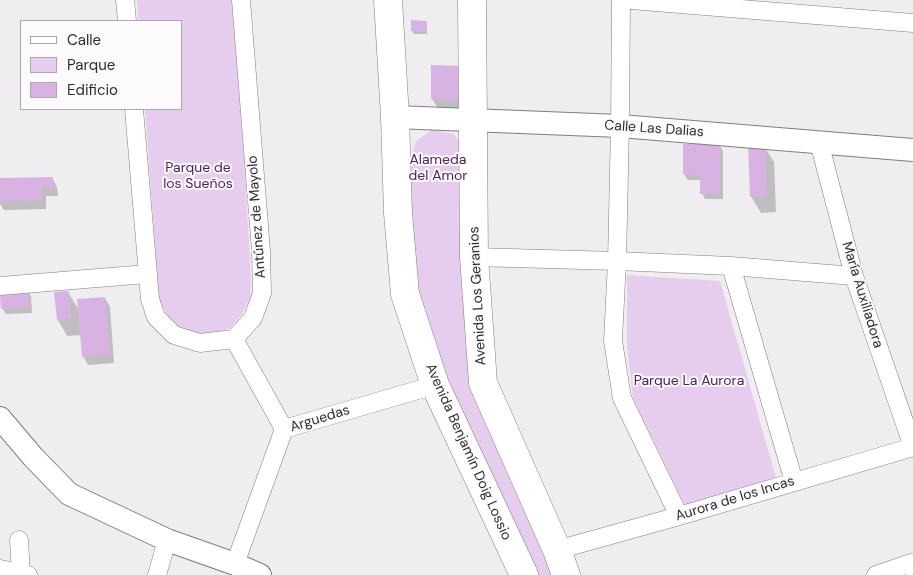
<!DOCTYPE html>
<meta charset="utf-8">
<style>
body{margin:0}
#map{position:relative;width:913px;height:575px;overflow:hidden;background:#f0edf1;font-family:"DM Sans",sans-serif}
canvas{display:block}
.legend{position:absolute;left:20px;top:20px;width:162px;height:90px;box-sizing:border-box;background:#fdfafe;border:1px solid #aba8ab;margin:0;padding:6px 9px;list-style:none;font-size:15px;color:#2f2d2f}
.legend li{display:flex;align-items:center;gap:10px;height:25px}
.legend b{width:25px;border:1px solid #aba8ab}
</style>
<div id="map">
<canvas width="913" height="575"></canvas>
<ul class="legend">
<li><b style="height:6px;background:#fff"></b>Calle</li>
<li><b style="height:14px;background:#e6cced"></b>Parque</li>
<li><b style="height:14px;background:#d9b2e4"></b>Edificio</li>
</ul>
</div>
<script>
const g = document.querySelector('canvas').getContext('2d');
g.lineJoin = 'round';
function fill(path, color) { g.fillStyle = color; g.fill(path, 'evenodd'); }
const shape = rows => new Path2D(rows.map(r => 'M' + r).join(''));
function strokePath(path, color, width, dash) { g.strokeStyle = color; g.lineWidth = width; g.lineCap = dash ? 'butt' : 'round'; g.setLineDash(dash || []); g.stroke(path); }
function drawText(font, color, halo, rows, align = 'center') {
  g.font = font + ' "DM Sans",sans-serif'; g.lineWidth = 4; g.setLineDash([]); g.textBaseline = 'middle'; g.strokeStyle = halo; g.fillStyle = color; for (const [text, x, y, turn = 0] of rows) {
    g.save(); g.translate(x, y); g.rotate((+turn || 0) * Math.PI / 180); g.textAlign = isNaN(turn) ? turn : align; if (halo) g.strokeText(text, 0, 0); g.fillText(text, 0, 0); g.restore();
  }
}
fill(shape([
 [137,0,232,0,245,173,251,279,250,298,242,314,230,328,212,334,198,335,181,328,168,316,159,300,145,109,181,109,181,21,138,21],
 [432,130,454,134,465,149,474,364,557,575,537,575,444,372,415,281,410,160,416,141],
 [627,275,720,281,776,478,685,505,633,398,627,347]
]), '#e6cced');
fill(shape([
 [426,22,427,24,427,34,414,34,412,31],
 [433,67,468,108,438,108,432,99],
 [719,145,723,151,723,199,705,199,702,193,701,180,688,180,684,174],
 [764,146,774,162,776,212,761,213,751,196],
 [52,178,57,187,58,196,46,196,46,209,4,210,0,204,0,179],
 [27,290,31,296,32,313,6,314,2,308],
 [68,292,80,312,105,298,110,307,114,363,88,365,83,356,81,335,67,336,58,320]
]), '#0003');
fill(shape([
 [411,20,427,21,426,32,411,31],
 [431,65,463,66,463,100,431,99],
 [683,144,720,144,720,194,700,194,700,175,683,174],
 [748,145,765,145,767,196,750,197],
 [53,177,53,187,42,188,42,200,0,201,0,178],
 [28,289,29,307,1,309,0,296,6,290],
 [69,291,71,319,57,320,54,292],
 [105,297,110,354,82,357,77,299]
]), '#d9b2e4');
const minor = shape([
 [125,0,127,21],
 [621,0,620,126,617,261,613,341,622,398,679,516],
 [631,0,913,23],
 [134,109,150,299,156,317,174,335,200,343,234,339,253,318,262,293,261,251,241,0],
 [819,142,854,276,913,447],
 [474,257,617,261,731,266,854,276],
 [731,266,794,482],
 [0,286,147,274],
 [234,339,284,429],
 [19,540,21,575],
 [557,550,679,516,913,447],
 [235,564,284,429,435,385],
 [0,569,28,575],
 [157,575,167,540],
 [876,575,911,563,913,569]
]);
const tertiary = shape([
 [395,117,620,126,913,150],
 [0,418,33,457,69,494,167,540,235,564,260,575]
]);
const primary = shape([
 [388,0,395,117,398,213,405,294,435,385,524,575],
 [472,0,474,257,483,383,557,550,566,575]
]);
strokePath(minor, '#807d81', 19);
strokePath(tertiary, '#807d81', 24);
strokePath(primary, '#807d81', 29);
strokePath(minor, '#fff', 18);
strokePath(tertiary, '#fff', 22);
strokePath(primary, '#fff', 28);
drawText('14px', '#2f2d2f', '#fdfafe', [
 ["Calle Las Dalias",654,129,4],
 ["Antúnez de Mayolo",257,217,-94],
 ["María Auxiliadora",862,295,73],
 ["Avenida Los Geranios",478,296,-93],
 ["Arguedas",320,419,-17],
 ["Avenida Benjamín Doig Lossio",468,452,66],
 ["Aurora de los Incas",735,499,-17]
]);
drawText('14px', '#4f205c', '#fdfafe', [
 ["Alameda",438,160],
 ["del Amor",438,176],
 ["Parque de",198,168],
 ["los Sueños",198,184],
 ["Parque La Aurora",689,381]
]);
</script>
